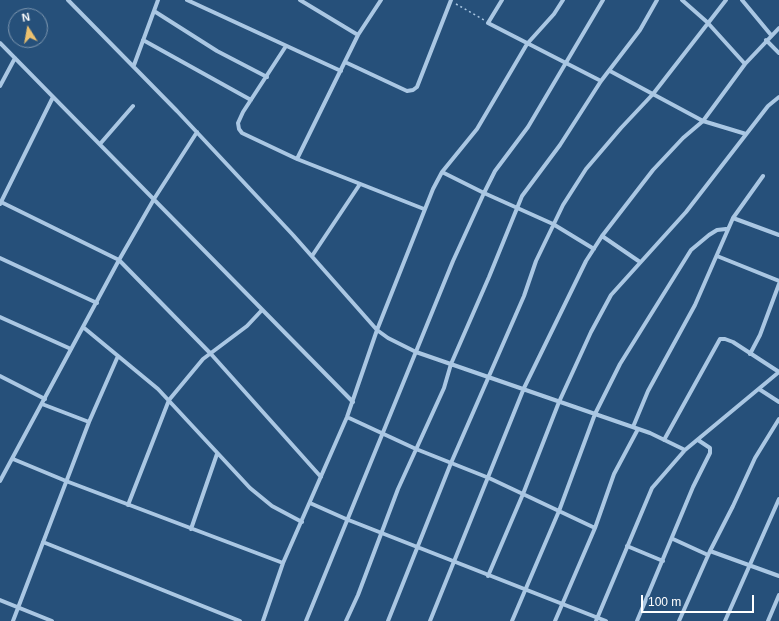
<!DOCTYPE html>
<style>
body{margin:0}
#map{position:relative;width:779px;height:621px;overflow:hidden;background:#26507a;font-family:Arial,sans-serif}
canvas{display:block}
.north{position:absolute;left:8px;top:8px;width:40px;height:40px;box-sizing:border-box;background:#26507a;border:1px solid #7d96af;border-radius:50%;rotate:349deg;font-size:11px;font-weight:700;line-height:16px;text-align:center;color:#fff}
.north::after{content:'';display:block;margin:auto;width:14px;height:18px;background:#ecc16f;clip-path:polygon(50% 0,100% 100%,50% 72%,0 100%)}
.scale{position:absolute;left:641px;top:595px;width:113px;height:18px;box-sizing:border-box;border:2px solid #fff;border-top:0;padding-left:5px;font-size:12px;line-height:14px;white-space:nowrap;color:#fff;-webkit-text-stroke:3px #26507a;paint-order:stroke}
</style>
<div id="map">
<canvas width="779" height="621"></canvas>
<div class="north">N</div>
<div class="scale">100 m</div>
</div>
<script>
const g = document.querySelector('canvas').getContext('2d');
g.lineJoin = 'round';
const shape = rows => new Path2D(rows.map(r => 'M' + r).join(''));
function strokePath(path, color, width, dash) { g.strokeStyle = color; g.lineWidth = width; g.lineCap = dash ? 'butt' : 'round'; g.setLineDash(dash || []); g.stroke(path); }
strokePath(shape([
 [456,4,484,20]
]), '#aac7e3', 1.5, [2, 3]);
strokePath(shape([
 [68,0,177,111,293,235,377,330,388,338,416,352,650,433,685,450],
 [187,0,341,71],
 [300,0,358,35],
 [502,0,488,23,601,81],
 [682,0,707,22,745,64],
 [742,0,771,35],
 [154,11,217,51,267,77],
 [143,40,251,100],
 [766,40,779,53],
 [0,43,353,402],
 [286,46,243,112,238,123,239,129,242,133,297,159,424,209],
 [345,62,407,91,413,90,417,87,451,0],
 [134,65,158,0],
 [610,71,703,121,746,134],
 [0,86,15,58],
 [100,144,133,106],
 [297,159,358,35,381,0],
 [442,172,484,193,553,224,594,249],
 [1,202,119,260,211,354,321,477],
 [0,204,53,97],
 [733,218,763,176],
 [602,236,640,262],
 [312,256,360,184],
 [717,256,779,281],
 [0,258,97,303],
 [0,317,71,349],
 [83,327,158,389,250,488,272,506,302,522],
 [750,354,760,335,779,284],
 [0,376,45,399],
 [759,389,779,402],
 [42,404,89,422],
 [347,417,416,449,489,478,595,528],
 [633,427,648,391,695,305,733,218,779,235],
 [664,440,720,339,725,339,733,342,779,372],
 [13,459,66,481,283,563],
 [0,481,119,260,154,199,197,132],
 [310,503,346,519,606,621],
 [128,505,169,400,203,359,247,326,262,310],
 [191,529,217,454],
 [673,539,708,555],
 [43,542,240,621],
 [627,546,663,561],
 [710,551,779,576],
 [488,576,523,494,559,402,591,332,611,295,686,212,768,106,779,97],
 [0,600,52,621],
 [13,621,89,422,118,356],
 [263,621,283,563,347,417,377,330,433,189,442,172,477,129,527,44,554,14,563,0],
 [306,621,453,261,484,193,495,171,528,127,603,0],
 [346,621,358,595,398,489,444,388,451,364,489,277,522,196,560,145,601,81,640,30,657,0],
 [388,621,451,463,524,296,536,261,563,205,586,169,621,128,653,94,726,0],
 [430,621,524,388,586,261,602,236,653,170,683,138,703,121,745,64,779,28],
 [512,621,559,511,595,414,620,364,691,250,709,235,717,230,726,229],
 [555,621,595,528,614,474,638,429],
 [596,621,652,488,685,450,779,372],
 [637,621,693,487,710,453,710,448,698,440],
 [679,621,710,551,733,506,755,458,779,419],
 [725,621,779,499],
 [768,621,779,595]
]), '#aac7e3', 4);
</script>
